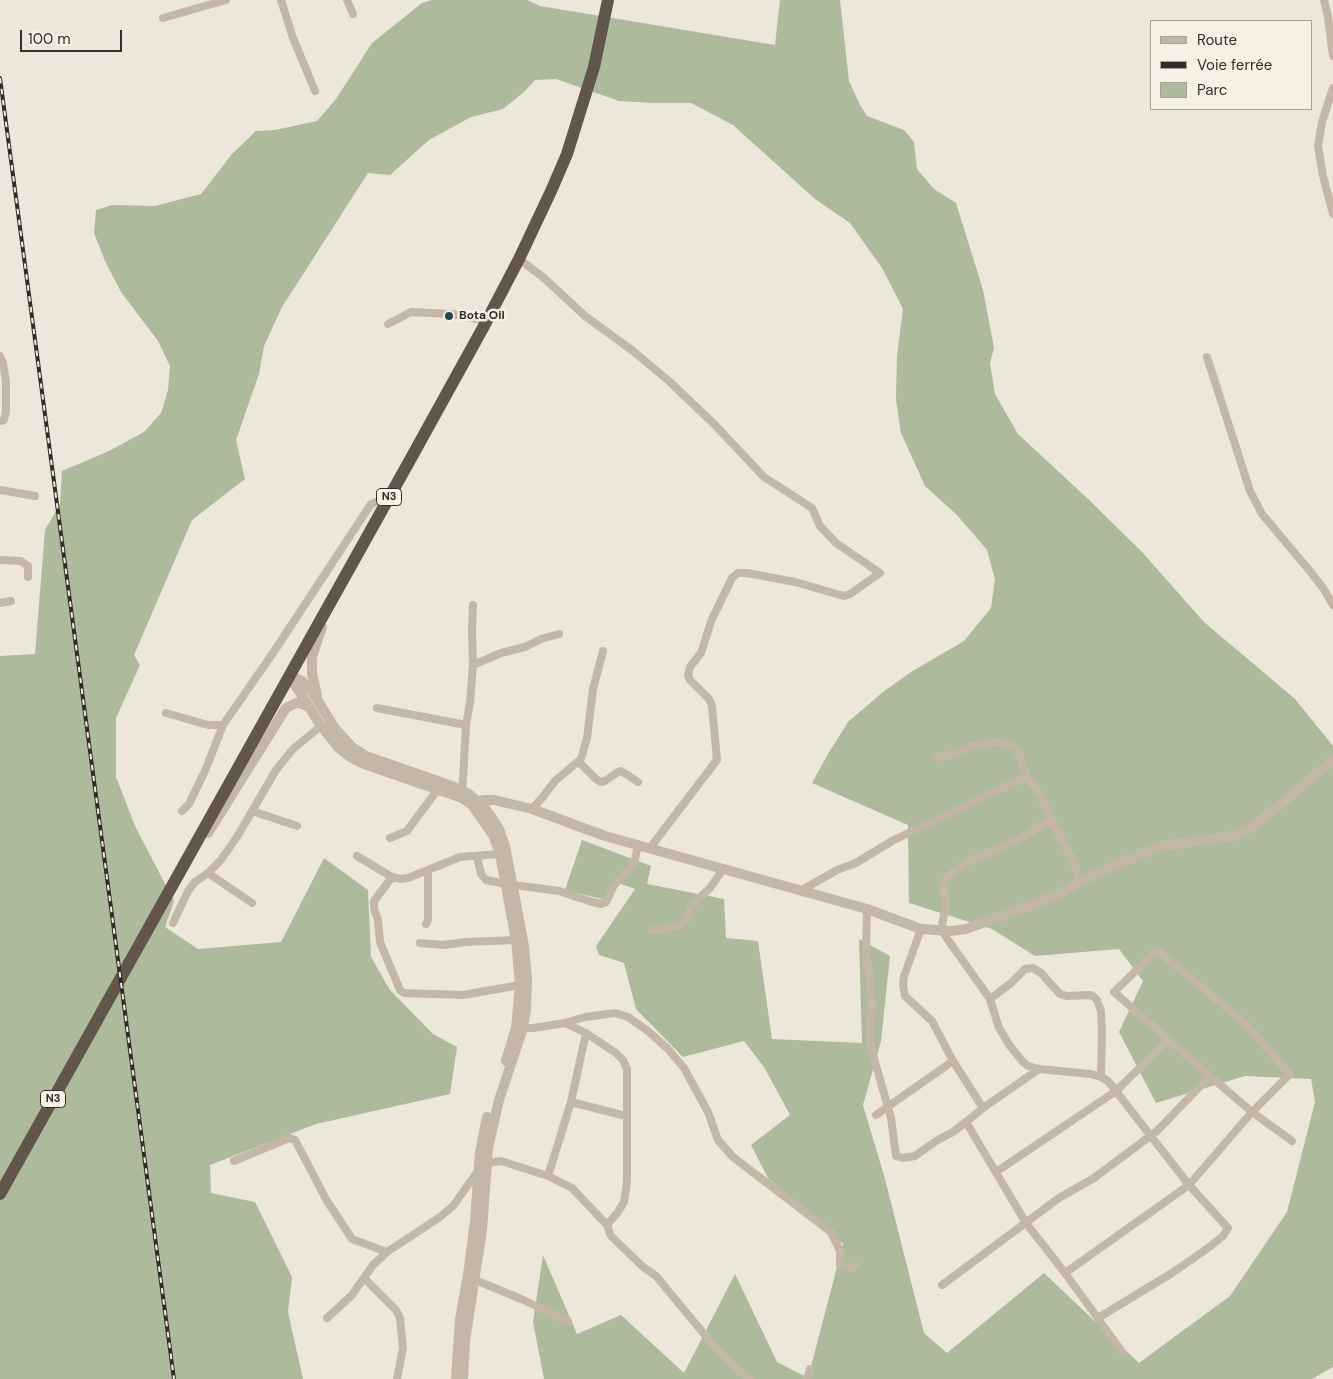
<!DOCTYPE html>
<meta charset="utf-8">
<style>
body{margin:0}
#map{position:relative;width:1333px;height:1379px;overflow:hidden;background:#ede6da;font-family:"DM Sans",sans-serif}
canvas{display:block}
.legend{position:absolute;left:1150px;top:20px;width:162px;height:90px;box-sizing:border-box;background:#f6f0e5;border:1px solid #a8a199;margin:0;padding:6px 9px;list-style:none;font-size:15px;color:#322b27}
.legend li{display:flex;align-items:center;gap:10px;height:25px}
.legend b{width:25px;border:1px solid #a8a199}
.scale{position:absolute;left:20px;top:30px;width:102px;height:22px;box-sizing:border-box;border:2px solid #322b27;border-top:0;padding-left:6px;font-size:15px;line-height:18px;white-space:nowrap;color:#322b27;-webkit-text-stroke:4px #f6f0e5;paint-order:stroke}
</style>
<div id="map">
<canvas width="1333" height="1379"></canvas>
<ul class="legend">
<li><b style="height:6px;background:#c4b7a8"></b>Route</li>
<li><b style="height:6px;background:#322b27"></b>Voie ferrée</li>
<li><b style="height:14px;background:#adba9c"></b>Parc</li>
</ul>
<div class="scale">100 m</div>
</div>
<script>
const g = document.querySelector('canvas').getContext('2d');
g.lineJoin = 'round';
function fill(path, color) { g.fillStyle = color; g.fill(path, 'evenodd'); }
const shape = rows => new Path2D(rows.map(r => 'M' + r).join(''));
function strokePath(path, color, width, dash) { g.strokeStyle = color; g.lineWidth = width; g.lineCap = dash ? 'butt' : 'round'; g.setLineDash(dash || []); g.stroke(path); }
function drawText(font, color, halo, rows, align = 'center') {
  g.font = font + ' "DM Sans",sans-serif'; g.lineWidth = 5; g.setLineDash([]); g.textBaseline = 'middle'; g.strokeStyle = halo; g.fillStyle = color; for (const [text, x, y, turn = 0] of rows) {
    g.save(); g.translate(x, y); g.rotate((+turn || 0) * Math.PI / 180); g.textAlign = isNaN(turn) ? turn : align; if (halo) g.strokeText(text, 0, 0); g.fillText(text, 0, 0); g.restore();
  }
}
fill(shape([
 [432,0,527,0,540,6,775,45,780,0,840,0,849,81,860,105,867,116,904,130,914,142,917,169,934,189,956,203,983,290,994,348,990,363,995,394,1018,434,1087,498,1142,552,1204,622,1295,699,1333,746,1333,1367,1312,1379,544,1379,533,1322,543,1255,577,1334,621,1315,684,1373,735,1274,777,1362,808,1378,843,1244,768,1178,751,1145,790,1115,764,1067,744,1041,683,1057,636,1009,624,963,599,955,596,946,635,889,613,881,606,900,565,890,582,840,651,866,647,884,724,899,726,938,758,941,772,1039,862,1043,859,939,890,956,881,1041,863,1105,885,1179,924,1333,947,1353,1044,1273,1139,1363,1230,1296,1287,1212,1315,1102,1311,1079,1245,1076,1156,1103,1119,1032,1143,981,1119,949,1035,956,992,929,909,903,908,825,812,783,828,754,848,722,883,692,911,672,964,641,991,608,995,579,987,550,957,515,925,486,901,433,896,400,897,356,903,309,882,268,850,223,815,199,733,125,691,103,654,103,619,101,556,79,535,80,524,92,503,109,471,117,429,140,390,175,368,173,282,307,264,346,259,374,236,440,245,479,192,520,134,655,140,665,116,718,116,777,135,826,174,901,165,927,198,949,281,942,324,858,368,890,371,957,390,990,433,1034,457,1047,450,1094,316,1124,210,1165,211,1193,255,1202,292,1277,288,1312,303,1379,0,1379,0,656,35,654,45,530,60,504,62,471,109,451,144,432,161,413,168,390,170,366,158,341,121,292,105,261,94,233,96,210,112,205,155,206,201,194,232,154,256,131,275,130,317,121,336,99,372,43,422,3]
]), '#adba9c');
strokePath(shape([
 [281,0,293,38,315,91],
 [347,0,353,14],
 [1324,0,1328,17,1333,56],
 [163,18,226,0],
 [1333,88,1322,122,1318,146,1323,176,1333,214],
 [519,259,544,278,585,316,633,351,670,382,715,425,764,477,812,508,820,526,836,543,880,573,850,594,844,596,795,582,747,573,738,573,732,578,712,619,701,653,690,667,688,675,690,680,709,699,712,706,717,760,650,848],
 [388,324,411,312,452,314,487,321],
 [0,356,3,363,6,382,6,411,4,420,0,421],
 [1207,357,1250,491,1262,514,1309,570,1323,588,1333,605],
 [0,490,35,496],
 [0,560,21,561,28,566,28,577],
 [0,603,11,601],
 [473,605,472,631,473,665],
 [377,708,466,725],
 [166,713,208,725,223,725,275,650,371,504,388,498],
 [936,757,948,756,973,746,999,742,1016,748,1027,776],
 [579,762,596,779,601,782,605,781,618,772,621,771,638,782],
 [462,796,466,725,470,703,473,665,501,653,525,647,541,639,559,634],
 [532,809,542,798,555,781,581,759,587,738,593,689,603,651],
 [182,811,189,804,205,771,223,725],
 [252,811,297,826],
 [1052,820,1017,840,972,860,955,870,943,883,946,905,941,930,990,999,999,1028,1010,1046,1023,1062,1028,1066,1039,1069,1091,1074,1101,1077,1108,1081,1189,1185,1228,1228,1223,1236,1208,1248,1172,1273,1098,1318],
 [390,838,407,831,438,789],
 [357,856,392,877,401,879,408,878,460,857,500,854],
 [477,856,481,874,486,880,506,884],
 [208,873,252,903],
 [392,877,374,901,374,909,378,920,380,942,400,990,404,993,463,995,520,985],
 [514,885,559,891,589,901,601,904,606,902,614,885,634,864,638,845],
 [802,890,837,870,856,863,892,841,1027,776,1040,794,1053,824,1072,858,1080,882],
 [867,909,866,951,870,980,872,1008,869,1027,872,1051,891,1118,896,1156,903,1158,915,1156,936,1141,953,1132,966,1122],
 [173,923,188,891,195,882,208,873,220,861,237,837,276,770,293,749,321,726],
 [426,924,428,920,428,870],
 [921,929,904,976,903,985,905,996,932,1021,953,1061,983,1108,966,1122,1026,1223,1065,1273,1123,1353],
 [652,931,677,926,686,921,691,906,710,888,723,869],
 [420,943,443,945,466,942,516,940],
 [990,999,1011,983,1025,969,1033,968,1041,973,1060,994,1067,996,1089,995,1093,996,1097,1000,1101,1011,1102,1033,1101,1077],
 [565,1023,586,1033,616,1053,623,1060,627,1069,627,1181,624,1202,618,1212,607,1225],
 [518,1028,533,1028,565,1023,585,1017,615,1013,628,1017,648,1031,668,1049,684,1068,708,1112,718,1140,733,1157,831,1232,840,1251,840,1265,849,1268,856,1266],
 [571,1102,626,1116],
 [983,1108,1039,1069],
 [876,1115,953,1061],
 [234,1161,289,1138,295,1140,327,1201,352,1239,387,1252],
 [996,1172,1116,1091,1168,1040],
 [548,1176,571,1102,586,1033],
 [1065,1273,1189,1185,1252,1112,1290,1074,1245,1023,1157,950,1114,992,1210,1076,1252,1112,1292,1141],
 [364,1278,396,1310,400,1318,403,1348,397,1379],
 [475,1280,519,1298,568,1321],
 [942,1285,1059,1198,1094,1178,1157,1131,1210,1076],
 [327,1318,352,1295,373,1265,387,1252,440,1217,453,1206,478,1171,486,1163,501,1161,548,1176,572,1188,607,1225,611,1236,642,1266,656,1276,714,1346,737,1370,750,1379],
 [807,1379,810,1369]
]), '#c4b7a8', 8);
strokePath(shape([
 [289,675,302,681,311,690,334,727,352,747,366,756,452,786,469,794,484,807,492,818,499,829,505,846,524,946,527,980,526,1009,523,1028,499,1100,488,1148,482,1230,465,1341,463,1379],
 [289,675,321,726,339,748,350,757,364,764,462,798,472,805,493,835,500,854,516,940,520,985,516,1028,506,1061],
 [317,695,312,674,312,657,322,627],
 [472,805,483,800,494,800,532,809,605,836,867,909,921,929,951,931,966,929,1060,894,1080,882,1149,850,1163,846,1233,836,1248,829,1264,818,1333,760],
 [208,833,286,708,296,703,300,703,309,707],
 [456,1379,460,1319,469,1268,475,1221,480,1152,487,1117]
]), '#c4b7a8', 10);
strokePath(shape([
 [0,1194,410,460,484,326,519,259,552,189,567,154,594,67,608,0]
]), '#62564c', 12);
const rail = shape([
 [0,78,174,1379]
]);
strokePath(rail, '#322b27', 4);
strokePath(rail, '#f6f0e5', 2, [5.5]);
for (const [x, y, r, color] of [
 [449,316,5,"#22464d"]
]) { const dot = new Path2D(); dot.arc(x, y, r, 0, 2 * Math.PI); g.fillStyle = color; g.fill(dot); strokePath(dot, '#f6f0e5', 2); }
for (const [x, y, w] of [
 [389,497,25],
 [53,1099,25]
]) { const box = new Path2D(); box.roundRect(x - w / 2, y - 8.5, w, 17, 4); g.fillStyle = '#f6f0e5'; g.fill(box); strokePath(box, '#322b27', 1); }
drawText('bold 11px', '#322b27', null, [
 ["N3",389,497],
 ["N3",53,1099]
]);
drawText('bold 12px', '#322b27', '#f6f0e5', [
 ["Bota Oil",459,316]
], 'left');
</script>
